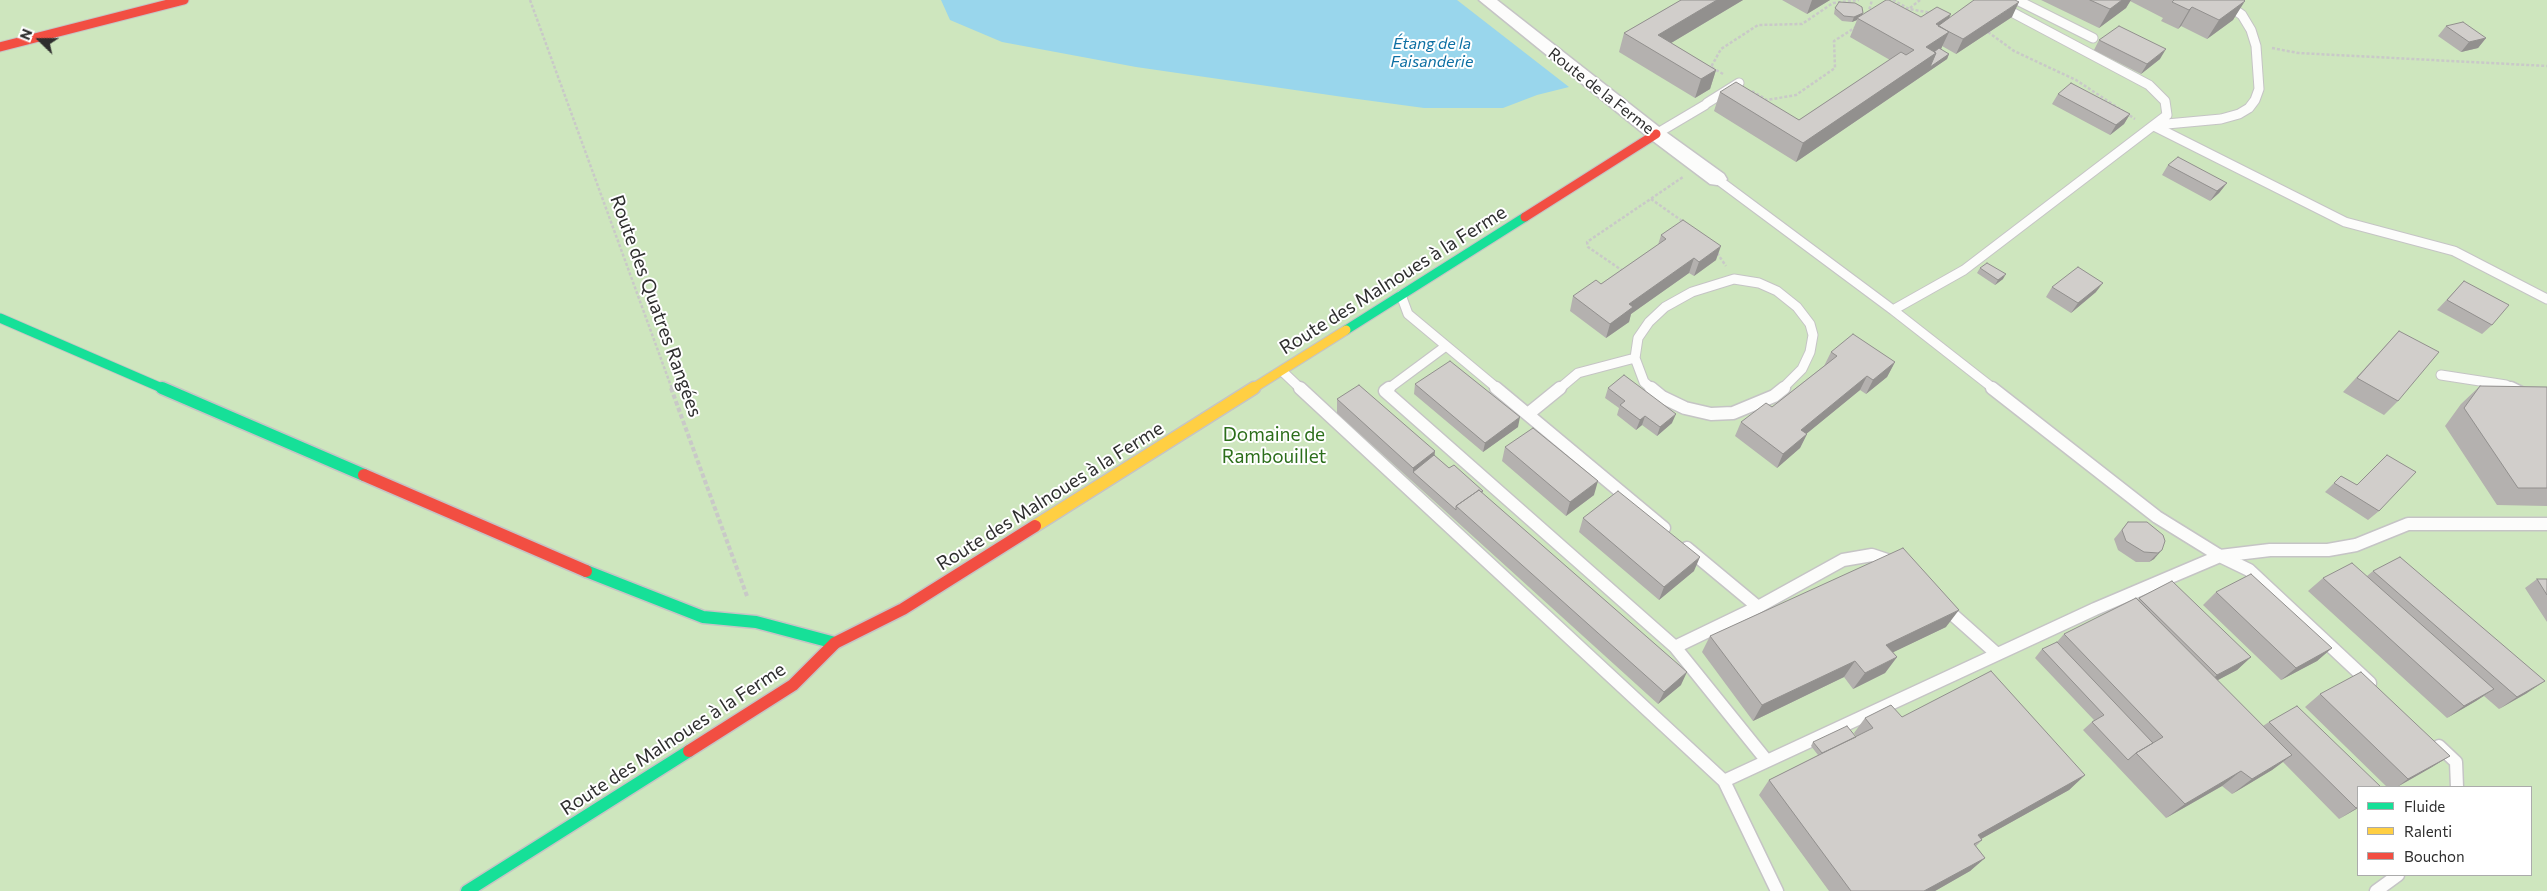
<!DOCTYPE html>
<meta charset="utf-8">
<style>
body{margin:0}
#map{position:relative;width:2547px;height:891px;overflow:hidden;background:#ece8e4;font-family:Commissioner,sans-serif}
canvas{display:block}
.legend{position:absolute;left:2357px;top:786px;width:175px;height:90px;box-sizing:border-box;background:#fff;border:1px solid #ababab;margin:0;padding:6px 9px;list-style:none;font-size:15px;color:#2e2e2e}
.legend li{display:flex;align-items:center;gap:10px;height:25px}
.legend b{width:25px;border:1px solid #ababab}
.north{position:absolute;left:15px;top:15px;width:50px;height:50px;-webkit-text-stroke:4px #fff;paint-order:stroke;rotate:292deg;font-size:14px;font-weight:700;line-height:20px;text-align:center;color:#2e2e2e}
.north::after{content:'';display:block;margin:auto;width:18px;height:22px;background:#2e2e2e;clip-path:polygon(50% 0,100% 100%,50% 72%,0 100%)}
</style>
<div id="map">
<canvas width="2547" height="891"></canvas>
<ul class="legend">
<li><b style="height:6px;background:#16e098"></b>Fluide</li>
<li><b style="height:6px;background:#ffcf43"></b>Ralenti</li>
<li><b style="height:6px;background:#f24e42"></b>Bouchon</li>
</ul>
<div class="north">N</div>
</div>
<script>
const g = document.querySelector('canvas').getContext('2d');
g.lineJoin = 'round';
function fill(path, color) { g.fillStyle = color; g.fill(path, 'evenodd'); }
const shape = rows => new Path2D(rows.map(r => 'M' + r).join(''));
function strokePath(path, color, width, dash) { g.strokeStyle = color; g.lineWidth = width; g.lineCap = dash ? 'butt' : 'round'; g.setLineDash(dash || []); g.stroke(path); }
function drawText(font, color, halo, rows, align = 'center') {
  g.font = font + ' Commissioner,sans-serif'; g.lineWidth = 4; g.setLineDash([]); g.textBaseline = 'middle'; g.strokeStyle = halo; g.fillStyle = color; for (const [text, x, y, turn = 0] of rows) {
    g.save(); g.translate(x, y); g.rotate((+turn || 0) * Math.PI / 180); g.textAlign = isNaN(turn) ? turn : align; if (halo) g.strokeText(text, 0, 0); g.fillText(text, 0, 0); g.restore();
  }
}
fill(shape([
 [0,0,2547,0,2547,891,0,891],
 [2358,787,2531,787,2531,875,2358,875]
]), '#cee6be');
fill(shape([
 [941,0,1457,0,1569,87,1537,95,1503,108,1424,108,1350,98,1136,67,1002,42,950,20]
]), '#99d6ec');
const laneFar1 = shape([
 [2017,0,2093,38],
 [1707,103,1739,83],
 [2156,125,2221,119,2239,114,2249,108,2255,100,2259,89,2256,46,2251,30,2242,15,2221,0],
 [2154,126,2345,222,2454,251,2547,299],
 [1656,134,1705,105],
 [1717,179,1893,310,1994,389],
 [1401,295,1408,314,1498,389],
 [1893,310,1964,270,2167,115,2165,101,2149,85,1989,0],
 [1282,371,1301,389],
 [2441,375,2506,385,2514,389],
 [1388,389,1446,346],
 [1559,389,1578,373,1635,358],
 [1652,389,1644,382,1635,358,1638,338,1649,322,1665,307,1692,292,1734,279,1759,283,1777,291,1797,307,1810,324,1813,335,1810,352,1802,369,1782,389]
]);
const lane = shape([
 [1300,388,1724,781,1777,891],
 [1389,388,1385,391,1675,647,1767,761],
 [1496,388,1664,528],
 [1651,388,1662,397,1685,408,1711,414,1733,413,1774,396,1784,388],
 [1992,388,2157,517,2220,556,2270,550,2328,550,2356,545,2408,524,2547,524],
 [2511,388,2547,406],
 [1528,414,1560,388],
 [1687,548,1758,607,1843,560,1872,555,1896,563],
 [1943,606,1997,654],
 [1675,647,1758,607],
 [2439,746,2456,762,2457,787],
 [1724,781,2095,609,2220,556,2249,570,2370,683],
 [2376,891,2398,875]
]);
const street = shape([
 [1479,0,1497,0,1663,130,1724,174,1727,179,1724,184,1717,185,1710,184,1649,138,1479,0]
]);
const fastFar1 = shape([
 [0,318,164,389],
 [1346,330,1525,217]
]);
const fast = shape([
 [162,388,364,475],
 [586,571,703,617,756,622,835,643],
 [467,891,689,751]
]);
const slowFar1 = shape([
 [1252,389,1346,330]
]);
const slow = shape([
 [1035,526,1254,388]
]);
const jamFar1 = shape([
 [0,47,184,0],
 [1525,217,1656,134]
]);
const jam = shape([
 [364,475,586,571],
 [689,751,793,685,835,643,903,609,1035,526]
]);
strokePath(laneFar1, '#c5c4c5', 11);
strokePath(lane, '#c5c4c5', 15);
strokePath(street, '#c5c4c5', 3);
strokePath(fastFar1, '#c5c4c5', 11);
strokePath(fast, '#c5c4c5', 15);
strokePath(slowFar1, '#c5c4c5', 11);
strokePath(slow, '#c5c4c5', 15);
strokePath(jamFar1, '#c5c4c5', 11);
strokePath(jam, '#c5c4c5', 15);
strokePath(shape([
 [530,0,672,389],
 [1893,0,1909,9,1932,13],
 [1910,8,1920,0],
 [1868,14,1872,0],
 [1988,32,2014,51,2076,80,2135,119],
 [2272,48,2298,53,2547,66],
 [1723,74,1711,67,1721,49,1758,25,1802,24,1833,3,1859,0],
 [1752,91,1767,100,1796,95,1835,68,1834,41,1856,27],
 [1651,199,1685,223],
 [1717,253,1726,266],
 [1623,271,1588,247,1587,242,1683,177]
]), '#c9c9c8', 2.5, [3, 2]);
strokePath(shape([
 [671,388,747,596]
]), '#c9c9c8', 4, [4.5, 2.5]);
strokePath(laneFar1, '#fcfcfb', 9);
strokePath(lane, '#fcfcfb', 12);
fill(street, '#fcfcfb');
strokePath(fastFar1, '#16e098', 9);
strokePath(fast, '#16e098', 12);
strokePath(slowFar1, '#ffcf43', 9);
strokePath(slow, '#ffcf43', 12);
strokePath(jamFar1, '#f24e42', 9);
strokePath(jam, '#f24e42', 12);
fill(shape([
 [1681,0,1743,0,1671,43,1716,70,1710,89,1695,98,1619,52,1624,33],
 [1782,0,1830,0,1807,14],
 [2041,0,2244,0,2233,20,2207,39,2181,26,2178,29,2161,21,2163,18,2130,1,2126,8,2099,28],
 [1835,8,1862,15,1949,18,2012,17,1956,54,1942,46,1941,50,1949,54,1947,59,1796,162,1714,111,1720,92,1799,120,1890,60,1850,37,1857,20,1852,22,1842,21,1834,14],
 [2446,26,2486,38,2478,48,2461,52,2438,36],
 [2099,40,2160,59,2141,74,2094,50],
 [2058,94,2130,114,2124,124,2110,135,2052,104],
 [2168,165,2227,183,2219,193,2210,201,2162,175],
 [1661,235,1716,260,1694,276,1689,273,1631,314,1629,322,1606,338,1570,311,1573,296,1601,284,1658,245],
 [1980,268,2003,279,1995,285,1977,273],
 [2464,281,2492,325,2482,334,2437,310],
 [2052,287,2096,292,2071,313,2046,297],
 [2399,331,2398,401,2384,415,2343,392],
 [1831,352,1895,362,1887,377,1866,394,1860,390,1806,434,1807,434,1800,448,1777,468,1735,436,1741,422,1772,407,1824,366],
 [1415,384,1518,427,1483,452,1414,394],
 [2480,386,2547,387,2547,506,2497,505,2445,426,2461,404],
 [1608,388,1672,423,1657,436,1642,425,1636,430,1617,415,1619,408,1605,398],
 [1337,399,1435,451,1434,455,1449,468,1483,491,1482,494,1681,685,1658,704,1337,413],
 [1505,447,1594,495,1566,516,1502,461],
 [2387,455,2379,511,2368,520,2325,492,2341,476,2357,485],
 [1583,518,1694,571,1659,600,1579,532],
 [2128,522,2165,541,2154,559,2149,562,2136,562,2118,550,2114,539],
 [2373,571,2527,693,2499,709,2484,696,2447,718,2308,591,2323,578,2367,576],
 [2537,579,2547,579,2547,622,2525,588],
 [2216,592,2332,648,2317,661,2281,680,2203,605],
 [2139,598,2251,657,2237,670,2217,680,2263,726,2269,722,2358,808,2339,819,2283,762,2272,770,2232,794,2222,786,2166,818,2083,730,2094,720,2035,658,2042,649,2057,642,2064,634,2138,600],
 [1946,627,1893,652,1897,657,1885,673,1853,689,1844,677,1753,721,1702,652,1710,636],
 [2320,694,2450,756,2432,767,2397,787,2387,787,2305,707],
 [1902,717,2085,775,2069,790,1981,839,1982,840,1976,846,1985,858,1970,871,1935,891,1829,891,1759,795,1769,780,1818,755,1811,746,1813,742,1856,737,1856,736,1854,733,1865,718]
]), '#b4b1af');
fill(shape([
 [1717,0,1743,0,1656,52,1658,35],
 [1812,0,1830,0,1807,14],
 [2122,0,2131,0,2126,8,2099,28,2110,9],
 [2245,1,2233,20,2207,39,2219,20],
 [2019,2,2012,17,1956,54,1963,39],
 [2192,7,2181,26,2178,29,2189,10],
 [1863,13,1861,18,1857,18,1857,20,1852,22,1854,17],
 [1951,14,1944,29,1936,24],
 [1949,32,1940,51,1949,54,1947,59,1796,162,1803,143,1926,47],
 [2486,38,2478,48,2461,52,2469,42],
 [2166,49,2160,59,2141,74,2147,64],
 [1716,70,1710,89,1695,98,1701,79],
 [2130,114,2124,124,2110,135,2116,125],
 [2227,183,2219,193,2210,201,2217,191],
 [1721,246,1716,260,1694,276,1699,262],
 [1694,258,1689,273,1631,314,1629,322,1606,338,1610,324,1629,304],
 [2006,274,2003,279,1995,285,1998,280],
 [2103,283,2096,292,2071,313,2078,303],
 [1895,362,1887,377,1866,394,1873,380],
 [1867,376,1860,390,1794,444,1801,430],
 [1676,414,1672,423,1657,436,1660,427],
 [1645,416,1642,425,1636,430,1640,420],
 [1520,417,1518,427,1483,452,1485,443],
 [1807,434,1800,448,1777,468,1783,454],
 [1435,451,1433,465,1413,472,1413,468],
 [1598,481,1594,495,1566,516,1570,502],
 [2162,550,2154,559,2149,562,2158,553],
 [1700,557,1694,571,1659,600,1664,587],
 [1959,610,1946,627,1875,661,1886,645],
 [2332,648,2317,661,2281,680,2296,668],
 [1897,657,1885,673,1853,689,1865,673],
 [2251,657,2237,670,2203,688,2217,675],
 [1855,661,1844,677,1753,721,1762,705],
 [1687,672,1681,685,1658,704,1664,692],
 [2545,681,2527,693,2499,709,2517,697],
 [2494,689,2476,701,2447,718,2464,706],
 [2292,755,2272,770,2232,794,2252,779],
 [2450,756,2432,767,2397,787,2408,779],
 [2241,771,2222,786,2166,818,2185,804],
 [2085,775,2069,790,1963,849,1978,835],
 [2358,807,2358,808,2339,819],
 [1985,858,1970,871,1935,891,1924,891]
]), '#92908e');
const building = shape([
 [1681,0,1717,0,1658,35,1716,70,1701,79,1624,33,1681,0],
 [1886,0,1889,0,1921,17,1937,7,1951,14,1936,24,1949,32,1926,47,1936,53,1803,143,1720,92,1736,82,1799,120,1901,52,1906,55,1914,50,1857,18,1886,0],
 [1974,0,2015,0,2019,2,1963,39,1938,26,1974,0],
 [2090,0,2122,0,2110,9,2090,0],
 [2174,0,2244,0,2245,1,2219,20,2192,7,2189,10,2172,2,2174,0],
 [1839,2,1855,3,1862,7,1863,13,1854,17,1844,16,1835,8,1839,2],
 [2463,22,2486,38,2469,42,2446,26,2463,22],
 [2119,26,2166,49,2147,64,2099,40,2119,26],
 [1939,48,1949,54,1930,67,1936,53,1934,52,1939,48],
 [2071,83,2130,114,2116,125,2058,94,2071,83],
 [2178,157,2227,183,2217,191,2168,165,2178,157],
 [1683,220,1721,246,1699,262,1694,258,1629,304,1633,307,1610,324,1573,296,1596,280,1601,284,1666,239,1661,235,1683,220],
 [1987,263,2006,274,1998,280,1980,268,1987,263],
 [2078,267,2103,283,2078,303,2052,287,2078,267],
 [2464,281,2509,305,2492,325,2447,300,2464,281],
 [2399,331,2439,352,2398,401,2357,378,2399,331],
 [1853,334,1895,362,1873,380,1867,376,1801,430,1807,434,1783,454,1741,422,1766,403,1772,407,1837,356,1831,352,1853,334],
 [1450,361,1520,417,1485,443,1415,384,1450,361],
 [1624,375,1676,414,1660,427,1645,416,1640,420,1620,405,1625,401,1608,388,1624,375],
 [1359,385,1435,451,1413,468,1337,399,1359,385],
 [2480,386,2547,387,2547,488,2518,488,2464,408,2480,386],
 [1533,428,1598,481,1570,502,1505,447,1533,428],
 [1434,455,1449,468,1454,465,1483,491,1481,492,1479,490,1456,506,1456,510,1413,472,1434,455],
 [2387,455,2416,472,2379,511,2334,483,2341,476,2357,485,2387,455],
 [1479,490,1687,672,1664,692,1456,506,1479,490],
 [1618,491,1700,557,1664,587,1583,518,1618,491],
 [2128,522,2147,522,2163,535,2165,541,2162,550,2158,553,2144,552,2126,541,2122,530,2128,522],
 [1903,548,1959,610,1886,645,1897,657,1865,673,1855,661,1762,705,1710,636,1903,548],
 [2400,557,2545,681,2517,697,2373,571,2400,557],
 [2352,563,2494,689,2464,706,2323,578,2352,563],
 [2251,574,2332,648,2296,668,2216,592,2251,574],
 [2537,579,2547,579,2547,595,2537,579],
 [2172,581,2251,657,2217,675,2139,598,2172,581],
 [2136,598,2292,755,2252,779,2241,771,2185,804,2136,753,2163,737,2064,634,2136,598],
 [2057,642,2153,743,2136,753,2128,760,2092,722,2104,715,2042,649,2057,642],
 [1991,671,2085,775,1978,835,1982,840,1974,844,1985,858,1924,891,1851,891,1769,780,1873,728,1865,718,1891,705,1902,717,1991,671],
 [2361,672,2450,756,2408,779,2320,694,2361,672],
 [2297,706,2381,787,2358,787,2358,807,2356,808,2269,722,2297,706],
 [1847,726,1856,737,1822,753,1813,742,1847,726]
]);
fill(building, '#d1cecb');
strokePath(building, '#92908e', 1);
drawText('italic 16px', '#0d6fa3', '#fff', [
 ["Étang de la",1432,44],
 ["Faisanderie",1432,62]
]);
drawText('16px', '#2e2e2e', '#fff', [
 ["Route de la Ferme",1601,91,38]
]);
drawText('19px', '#2e2e2e', '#fff', [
 ["Route des Malnoues à la Ferme",1393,280,-32],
 ["Route des Quatres Rangées",656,306,70],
 ["Route des Malnoues à la Ferme",1050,496,-32],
 ["Route des Malnoues à la Ferme",673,739,-33]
]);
drawText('19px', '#2c6e1b', '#fff', [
 ["Domaine de",1274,435],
 ["Rambouillet",1274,457]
]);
</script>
